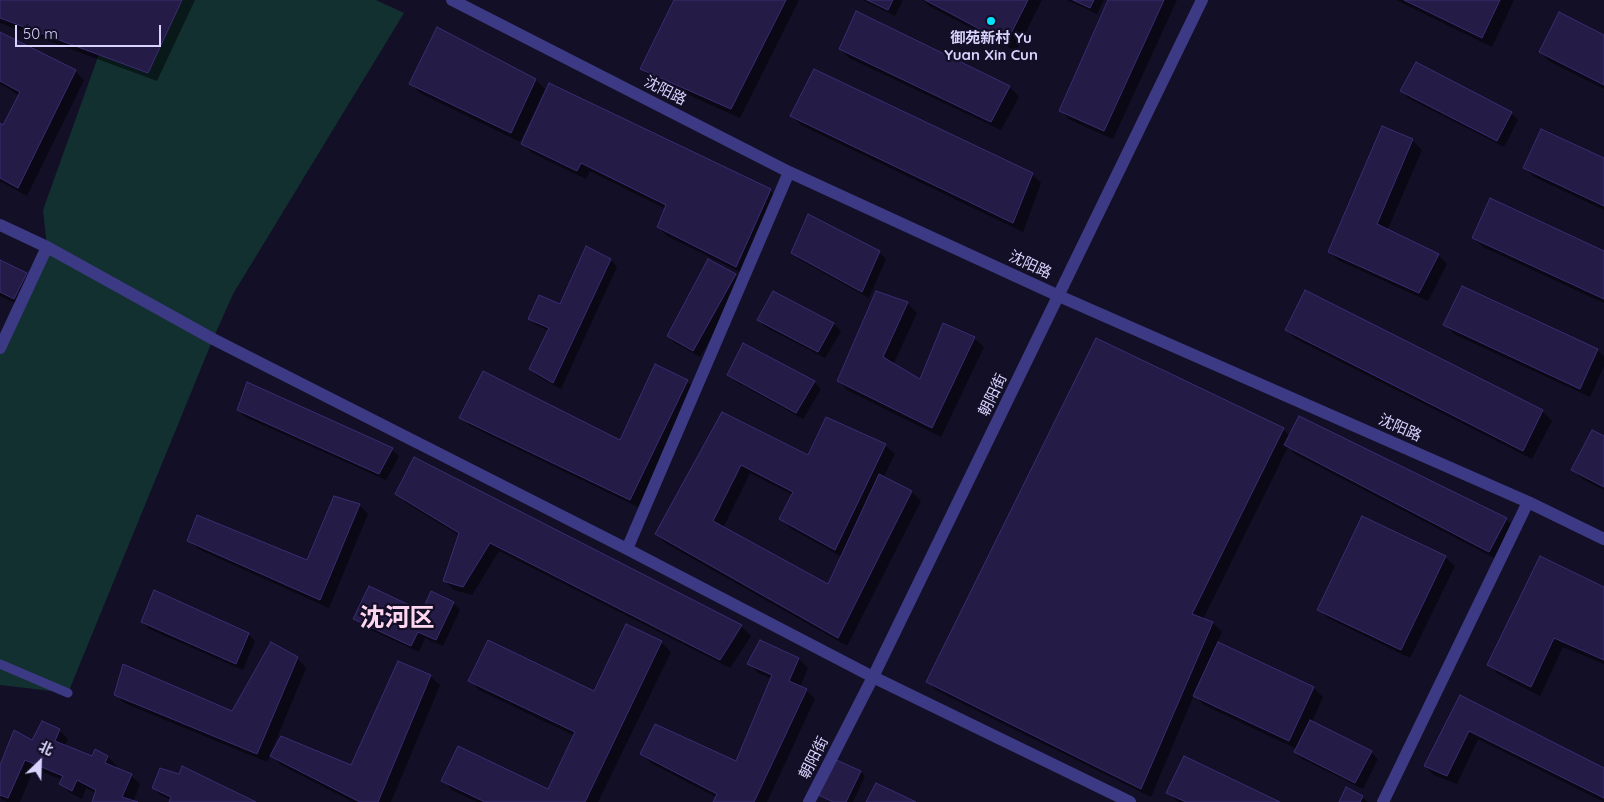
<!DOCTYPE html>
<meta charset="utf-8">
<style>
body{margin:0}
#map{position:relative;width:1604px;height:802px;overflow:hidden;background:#130f26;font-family:Quicksand,"Noto Sans SC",sans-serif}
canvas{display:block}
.north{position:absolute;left:15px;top:737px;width:50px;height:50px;-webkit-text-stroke:4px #130f26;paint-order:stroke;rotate:24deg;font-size:14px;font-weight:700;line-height:20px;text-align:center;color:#d9d4ff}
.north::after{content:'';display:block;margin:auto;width:18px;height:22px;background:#d9d4ff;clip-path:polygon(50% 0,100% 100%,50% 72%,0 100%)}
.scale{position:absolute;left:15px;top:25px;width:146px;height:22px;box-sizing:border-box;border:2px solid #d9d4ff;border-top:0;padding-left:6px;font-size:15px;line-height:18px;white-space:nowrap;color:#d9d4ff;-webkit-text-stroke:4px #130f26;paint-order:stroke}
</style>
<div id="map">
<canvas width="1604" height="802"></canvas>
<div class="north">北</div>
<div class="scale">50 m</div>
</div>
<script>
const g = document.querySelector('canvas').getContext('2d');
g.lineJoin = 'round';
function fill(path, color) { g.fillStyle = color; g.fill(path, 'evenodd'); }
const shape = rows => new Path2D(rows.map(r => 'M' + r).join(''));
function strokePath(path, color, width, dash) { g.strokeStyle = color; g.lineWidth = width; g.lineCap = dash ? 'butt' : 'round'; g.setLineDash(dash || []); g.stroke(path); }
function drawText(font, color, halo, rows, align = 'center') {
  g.font = font + ' Quicksand,"Noto Sans SC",sans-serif'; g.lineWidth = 4.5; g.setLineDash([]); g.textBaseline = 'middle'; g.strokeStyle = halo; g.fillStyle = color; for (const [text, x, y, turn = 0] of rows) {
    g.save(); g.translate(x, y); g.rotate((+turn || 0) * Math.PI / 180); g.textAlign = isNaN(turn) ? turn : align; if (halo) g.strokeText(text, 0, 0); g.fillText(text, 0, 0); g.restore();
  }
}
fill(shape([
 [182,0,376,0,404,13,233,294,213,339,68,693,0,685,0,348,47,247,43,210,99,54]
]), '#12302f');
fill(shape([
 [0,0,195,0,157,81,0,23],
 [675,0,799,0,740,118,651,78,642,69],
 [862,0,903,0,895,16],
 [923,0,1042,0,1016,51,929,6],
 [1067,0,1104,0,1097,14],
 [1110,0,1177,0,1113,139,1070,120,1060,110],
 [1396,0,1514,0,1492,47],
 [857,13,1010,87,1019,97,1001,130,849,58,840,49],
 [0,33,75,71,84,80,27,196,0,181,0,125,4,127,19,95,0,84],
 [1604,36,1604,89,1549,61,1540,52],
 [536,80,545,89,520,142,420,93,411,84],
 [1402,91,1511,113,1518,120,1504,147,1408,98],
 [792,116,1032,174,1041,183,1023,232,801,125],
 [1412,140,1422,150,1387,231,1438,255,1447,264,1428,301,1338,260,1329,251],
 [523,144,770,190,779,200,746,275,667,236,658,227,666,209,590,171,586,179,532,153],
 [1604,160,1604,210,1534,177,1525,168],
 [1473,237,1604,253,1604,303,1483,247],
 [586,248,611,260,617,267,561,389,537,376,530,369,549,331,536,325,529,319,561,306],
 [879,252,886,259,869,298,800,260,793,253],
 [0,261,26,274,36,284,24,307,0,296],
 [709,261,736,275,742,282,700,357,675,343,668,336],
 [1462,287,1598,350,1604,357,1604,366,1590,397,1454,334,1445,324],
 [1306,291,1542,411,1552,421,1532,459,1296,339,1286,330],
 [774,292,834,324,841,331,825,358,765,327,758,320],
 [877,292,908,304,917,313,893,365,921,381,974,338,984,347,941,437,847,390,838,381],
 [729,375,814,382,821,389,803,419,736,382],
 [687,381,696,391,640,508,470,426,460,417,620,442],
 [238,410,392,450,399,456,386,480,245,417],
 [723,413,808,456,885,445,895,454,883,478,912,492,921,501,847,646,665,543,656,534],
 [750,473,793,495,781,519,790,528,842,557,828,586,723,528],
 [1283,429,1290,436,1506,519,1515,528,1498,560,1295,454,1288,447,1203,619,1213,623,1222,632,1217,643,1314,688,1323,697,1312,722,1371,752,1378,759,1363,789,1302,759,1295,752,1297,749,1204,705,1194,695,1151,797,937,691,928,682],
 [1604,437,1604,490,1582,479,1573,470],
 [415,459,741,626,751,636,730,668,499,551,472,595,454,590,444,580,460,536,406,503,397,493],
 [359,505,368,514,329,608,198,549,188,540,308,561],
 [1445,557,1455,566,1410,658,1328,618,1318,609],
 [1604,588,1604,664,1563,647,1540,696,1498,674,1489,664],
 [453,603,460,610,443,646,425,638,419,652,362,626,355,619,422,613],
 [142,622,248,634,255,641,243,670,149,629],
 [661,642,671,652,598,802,477,802,452,790,443,781,549,790,575,736,479,690,470,681,595,692],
 [297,658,306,668,267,762,124,703,115,694,233,712],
 [799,659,808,668,800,687,806,690,815,699,767,802,714,802,716,797,651,763,642,754,737,762,772,679,758,673,749,663],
 [430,676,440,685,391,802,353,802,281,765,272,756,352,767],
 [1460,697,1604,769,1604,802,1478,739,1457,784,1434,775,1425,766],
 [59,730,68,739,65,746,92,757,108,757,117,766,116,768,131,775,140,784,133,802,134,802,93,802,96,793,86,788,82,799,70,793,61,784,62,780,34,768,20,802,7,802,1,799,0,769,33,742],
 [833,759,861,772,865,776,853,802,831,802,822,798,817,793],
 [154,788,253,802,171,802,171,800,160,795],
 [1168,792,1277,802,1178,802],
 [1362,797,1368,802,1341,802]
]), '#0007');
const building = shape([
 [0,0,182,0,148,73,0,18,0,0],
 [674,0,786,0,731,109,640,69,674,0],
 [867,0,893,0,888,10,867,0],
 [925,0,1028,0,1006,43,925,0],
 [1073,0,1094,0,1090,8,1073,0],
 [1108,0,1164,0,1104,131,1059,111,1108,0],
 [1404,0,1500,0,1482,38,1404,0],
 [856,11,1010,86,991,122,839,49,856,11],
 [1559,12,1604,35,1604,85,1539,52,1559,12],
 [437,27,536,79,511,133,409,84,437,27],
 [0,32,76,70,18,188,0,178,0,123,3,125,20,92,0,81,0,32],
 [1416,62,1512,112,1497,141,1400,91,1416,62],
 [814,69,1033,173,1013,223,790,116,814,69],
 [549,83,771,189,736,267,657,227,666,205,581,163,577,171,521,144,549,83],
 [1382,126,1413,139,1377,224,1439,254,1419,293,1328,252,1382,126],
 [1541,129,1604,158,1604,206,1523,168,1541,129],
 [1490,198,1604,251,1604,299,1472,238,1490,198],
 [808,214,880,251,862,292,791,253,808,214],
 [586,246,611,259,553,383,529,369,549,328,528,319,539,295,560,304,586,246],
 [708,259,736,274,693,351,667,336,708,259],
 [0,260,27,273,14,299,0,292,0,260],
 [1462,286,1598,349,1580,389,1443,325,1462,286],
 [1305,290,1543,410,1523,451,1285,330,1305,290],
 [773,291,834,323,818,352,757,320,773,291],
 [876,291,908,302,883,357,920,379,943,323,975,337,932,428,837,381,876,291],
 [1096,338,1284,428,1192,614,1213,622,1141,789,926,682,1096,338],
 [743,343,815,381,796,413,727,375,743,343],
 [655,364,688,380,630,500,459,418,483,371,620,440,655,364],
 [247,382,393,448,379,474,237,410,247,382],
 [722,412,808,455,826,417,886,444,835,550,779,519,793,492,741,465,713,521,828,584,879,474,912,491,838,638,655,534,722,412],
 [1299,416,1507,518,1489,552,1284,445,1299,416],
 [1592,430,1604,436,1604,487,1571,470,1592,430],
 [414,457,742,625,720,660,490,543,463,587,443,581,459,533,395,494,414,457],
 [334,496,360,504,320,600,187,541,197,515,307,560,334,496],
 [1362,516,1446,556,1401,650,1317,610,1362,516],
 [1540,556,1604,587,1604,660,1554,638,1531,687,1487,665,1540,556],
 [369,586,422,611,431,591,454,602,436,640,418,632,411,646,353,619,369,586],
 [154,590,249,633,236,664,141,622,154,590],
 [626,624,662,641,585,802,485,802,441,781,458,746,548,789,575,732,468,681,488,640,594,691,626,624],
 [760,640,799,658,789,681,807,689,754,802,713,802,717,794,640,754,655,724,736,761,772,675,747,664,760,640],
 [271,642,298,657,257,754,114,695,123,664,232,711,271,642],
 [1218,642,1314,687,1289,741,1193,696,1218,642],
 [398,661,431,675,378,802,360,802,270,756,281,736,351,765,398,661],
 [1460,695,1604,768,1604,798,1469,731,1447,776,1424,766,1460,695],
 [1310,720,1372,751,1355,783,1294,752,1310,720],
 [42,721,60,729,55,741,92,756,95,749,108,756,105,763,132,774,122,797,138,802,92,802,96,790,77,780,72,791,59,784,63,776,25,760,8,798,0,795,0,765,14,730,32,740,42,721],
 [1184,756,1280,802,1186,802,1166,793,1184,756],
 [832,758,861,771,846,802,833,802,816,794,832,758],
 [182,766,256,802,169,802,171,797,152,788,160,768,179,774,182,766],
 [876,783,916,802,866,802,876,783],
 [1346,787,1363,796,1360,802,1339,802,1346,787]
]);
fill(building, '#241b47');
strokePath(building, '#3b2d73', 1);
strokePath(shape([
 [0,664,68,693]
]), '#3d3a85', 9);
strokePath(shape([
 [452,0,789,172,1059,296,1528,502,1604,539],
 [0,225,47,247,213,339,627,549,873,677,1130,802],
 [0,348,47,247],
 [627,549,789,172],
 [1383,802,1528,502]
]), '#3d3a85', 12);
strokePath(shape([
 [809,802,873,677,1202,0]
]), '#3d3a85', 12);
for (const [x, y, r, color] of [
 [991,21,5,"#00e5ff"]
]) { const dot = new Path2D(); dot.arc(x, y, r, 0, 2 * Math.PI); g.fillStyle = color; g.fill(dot); strokePath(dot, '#130f26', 2); }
drawText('bold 15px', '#d9d4ff', '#130f26', [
 ["御苑新村 Yu",991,38],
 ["Yuan Xin Cun",991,55]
]);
drawText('15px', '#d9d4ff', '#130f26', [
 ["沈阳路",665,91,27],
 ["沈阳路",1030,265,25],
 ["朝阳街",993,395,-64],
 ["沈阳路",1400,428,24],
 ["朝阳街",814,758,-63]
]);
drawText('bold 25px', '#ffd6f0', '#130f26', [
 ["沈河区",397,618]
]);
</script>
